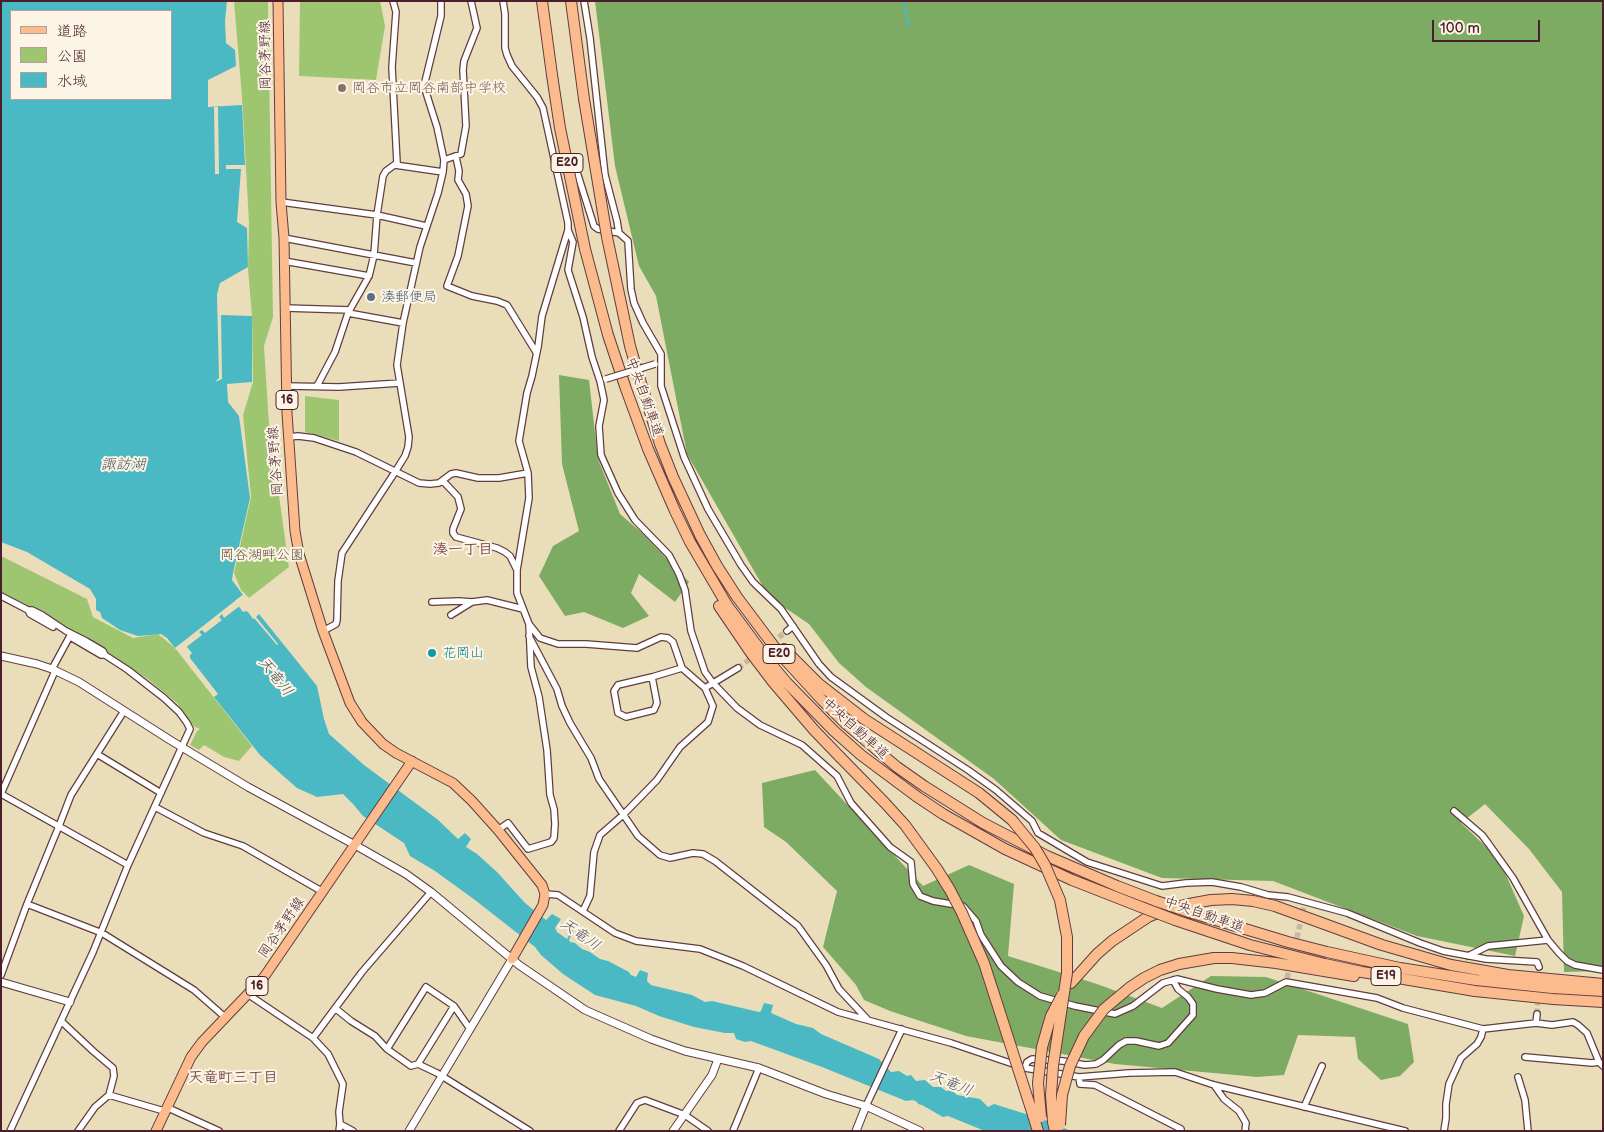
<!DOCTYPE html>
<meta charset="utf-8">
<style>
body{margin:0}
#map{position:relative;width:1604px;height:1132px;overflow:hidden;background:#eadeba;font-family:"Balsamiq Sans","Klee One",sans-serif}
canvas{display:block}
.frame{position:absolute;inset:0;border:2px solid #4a1f2b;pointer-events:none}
.legend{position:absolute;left:10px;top:10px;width:162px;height:90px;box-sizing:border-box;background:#fcf5e5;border:1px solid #b59f9b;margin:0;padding:6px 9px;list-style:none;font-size:15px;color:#4a1f2b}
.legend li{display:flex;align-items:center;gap:10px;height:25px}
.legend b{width:25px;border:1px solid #b59f9b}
.scale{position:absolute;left:1432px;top:20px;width:108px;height:22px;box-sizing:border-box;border:2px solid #4a1f2b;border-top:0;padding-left:6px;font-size:15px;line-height:18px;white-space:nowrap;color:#4a1f2b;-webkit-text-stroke:4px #fcf5e5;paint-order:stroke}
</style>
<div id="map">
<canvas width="1604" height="1132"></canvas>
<div class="frame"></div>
<ul class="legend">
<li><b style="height:6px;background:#fbbb8d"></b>道路</li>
<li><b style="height:14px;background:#9ec671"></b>公園</li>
<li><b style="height:14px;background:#4ab9c3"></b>水域</li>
</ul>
<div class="scale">100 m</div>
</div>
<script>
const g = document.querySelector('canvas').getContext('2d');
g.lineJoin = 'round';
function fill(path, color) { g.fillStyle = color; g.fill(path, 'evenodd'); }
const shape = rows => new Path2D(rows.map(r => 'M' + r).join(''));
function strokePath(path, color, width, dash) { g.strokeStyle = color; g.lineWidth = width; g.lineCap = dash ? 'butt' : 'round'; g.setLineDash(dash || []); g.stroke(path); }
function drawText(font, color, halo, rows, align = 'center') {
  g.font = font + ' "Balsamiq Sans","Klee One",sans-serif'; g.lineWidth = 4; g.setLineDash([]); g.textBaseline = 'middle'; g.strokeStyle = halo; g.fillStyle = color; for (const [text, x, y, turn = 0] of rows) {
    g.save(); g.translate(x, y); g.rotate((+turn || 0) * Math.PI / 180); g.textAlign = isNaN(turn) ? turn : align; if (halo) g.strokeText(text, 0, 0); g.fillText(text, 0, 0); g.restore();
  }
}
fill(shape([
 [234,1,268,1,273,317,264,346,269,424,289,567,249,598,241,590,234,573,251,497,243,415,253,382,252,316,248,269,249,223,242,97],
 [300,1,380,1,385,26,376,80,299,76],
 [305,396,339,400,339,441,305,432],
 [1,556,87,599,93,617,133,638,158,634,175,648,252,746,239,761,224,757,204,745,199,750,190,745,197,731,200,729,195,727,192,724,177,703,149,680,89,640,66,629,48,616,1,592]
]), '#9ec671');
fill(shape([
 [595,1,1603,1,1603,971,1564,972,1562,892,1529,849,1485,804,1461,823,1499,859,1524,916,1515,956,1417,936,1273,881,1162,878,1061,840,994,779,866,687,839,663,809,624,769,597,687,454,656,296,639,266,615,166],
 [559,375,589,380,598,459,620,514,642,533,689,582,675,602,639,574,631,593,649,616,623,628,584,612,565,616,539,576,553,546,579,531,562,464],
 [815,770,923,886,969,865,1014,884,1008,956,1097,984,1162,1008,1211,976,1266,977,1408,1024,1414,1062,1400,1076,1381,1080,1358,1059,1355,1037,1298,1035,1284,1075,1257,1077,1115,1064,966,1036,890,1011,864,1000,856,985,823,947,837,891,786,842,764,827,762,783]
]), '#7eab63');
fill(shape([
 [1,1,227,1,225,21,226,43,235,50,236,66,208,80,208,107,242,105,245,165,226,165,226,169,241,169,237,222,247,228,248,267,220,283,217,294,219,378,215,382,222,379,221,315,252,316,252,382,227,384,228,402,239,416,250,498,233,573,232,580,243,595,235,601,243,612,246,611,248,612,253,619,254,618,277,645,278,644,256,617,259,614,317,686,324,719,329,734,364,765,437,819,458,839,465,833,471,839,466,847,477,854,497,872,525,903,546,920,552,914,561,919,555,928,557,932,567,939,572,930,575,927,569,940,570,942,575,943,582,949,590,952,600,959,608,961,629,972,631,975,636,977,640,970,648,973,647,981,651,985,692,995,705,1002,712,1001,759,1012,761,1011,764,1003,773,1005,771,1013,796,1024,813,1028,821,1034,879,1059,891,1072,899,1071,907,1076,911,1075,916,1081,925,1080,933,1087,941,1087,946,1091,952,1090,957,1095,980,1099,988,1107,994,1104,1048,1121,1071,1131,985,1131,948,1116,943,1117,922,1105,918,1104,917,1102,913,1100,906,1101,822,1067,751,1041,745,1042,736,1039,734,1033,725,1033,694,1027,659,1016,636,1006,595,995,563,974,541,955,535,947,475,900,435,871,410,856,404,843,363,816,353,804,343,794,317,797,297,788,281,774,260,755,214,697,218,694,190,658,190,655,192,653,183,642,175,648,167,638,161,634,138,636,120,630,102,618,100,612,96,610,96,599,90,589,27,552,1,542],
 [11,11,171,11,171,99,11,99]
]), '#4ab9c3');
fill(shape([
 [214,107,218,107,219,174,215,174],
 [245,593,245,596,238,602,241,605,224,618,222,614,219,617,222,620,205,633,202,630,199,632,202,635,185,648,183,645,177,650,175,648]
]), '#eadeba');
strokePath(shape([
 [903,1,909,27]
]), '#4ab9c3', 2);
strokePath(shape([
 [738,668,787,631],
 [1295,946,1304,907],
 [1287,978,1291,963],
 [1537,1014,1538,996]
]), '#cab89d', 5.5, [5.5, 3]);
const minor = shape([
 [584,1,590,38,605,175,617,221,619,233],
 [456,157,459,171,458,180,466,194,468,206,458,256,447,286,472,296,497,301,507,305,536,352],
 [444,160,461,154,466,126,463,70,464,61,477,28,471,1],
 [555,163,571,164,576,169,594,226,598,229,619,233,628,241,631,289,634,303,643,323,661,354,661,386,684,457,708,509,741,565,753,582,781,609,819,664,831,677,886,717,968,770,996,790,1032,821,1038,833,1087,862,1162,886,1186,883,1212,882,1241,887,1268,895,1288,897,1347,913,1420,943,1443,951,1486,959,1537,962,1539,967],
 [395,165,443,172],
 [281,202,377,215,426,226],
 [568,230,573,242,568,270,583,317,592,357,600,381,604,400,599,426,601,455,618,493,635,520,669,555,679,574,685,590,691,631,705,672,713,683,737,708,760,725,802,745,837,776,851,803,890,847,911,862,913,884,920,896,933,901,963,906,976,921,981,935,1001,966,1018,982,1040,996,1075,1006,1115,1014,1133,1006,1163,983,1177,979,1217,989,1251,995,1265,993,1286,982,1377,998,1403,1008,1483,1029,1536,1023,1552,1025,1573,1022,1578,1025,1587,1033,1599,1062],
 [284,238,416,263],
 [284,261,369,276],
 [285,308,350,310],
 [348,313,403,323],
 [286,386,339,387,400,383],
 [317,386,335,352,348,313,369,276,374,255,377,215,383,176,386,171,397,163,392,67,396,12,393,1],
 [289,437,298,436,314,438,356,452,419,483,430,484,439,483,451,474,456,473,478,478,499,478,528,473],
 [443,481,458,497,461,509,453,529,453,533,456,537,497,548,505,552,510,556,517,570],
 [1,596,28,610,32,610,42,615,66,631,86,641,103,651,105,655,128,670,164,698,179,712,187,723,190,729,128,865,93,952,10,1131],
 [432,602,459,601,472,602,487,600,523,609],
 [28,610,30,614,53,627],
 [451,615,472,602],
 [529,624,540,638,558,644,586,644,637,648,661,637,668,638,673,642,682,668,705,688,713,706,708,722,680,747,657,780,623,815,600,835,594,852,590,896,583,911],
 [323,631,336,624,337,620,338,581,342,553,395,472,405,456,408,447,409,437,397,365,403,323,420,247,438,193,443,172,444,160,437,127,424,86,441,16,441,1],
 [787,631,793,626],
 [529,636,557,689,562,706,570,723,591,758,599,779,638,836,660,855,670,858,693,853,703,854,715,861,798,926,826,965,839,989,867,1019],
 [72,638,101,655,105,655],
 [52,669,71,634],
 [652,677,657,703,654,710,626,717,618,713,614,691,618,685,652,677,682,668],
 [705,688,738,668],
 [97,754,161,793],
 [1,794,128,865],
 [1,794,55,671],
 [155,807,204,833,243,846,323,892],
 [1454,811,1482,835,1488,843,1513,878,1548,940,1559,953,1567,961,1575,965,1603,970],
 [498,830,508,823,528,849,551,842,554,838,555,824,554,809,550,795,547,750,539,697,531,667,529,624,517,593,517,570,529,498,528,473,519,441,527,393,532,376,538,347,542,316,568,230,568,223,543,108,537,97,512,66,507,55,505,48,505,14,503,1],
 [545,894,558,895,615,933,636,941,700,949,743,966,838,1012,951,1043,1025,1068,1079,1077,1129,1073,1175,1072,1214,1085,1405,1131],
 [27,904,102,933,194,990,226,1018],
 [1468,956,1488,946,1548,940],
 [1,975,27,904,59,826,71,795,124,711],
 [249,995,313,1038,328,1054,343,1084,339,1112,340,1124,339,1131],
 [454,1006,470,1029],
 [335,1008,351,1021,375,1036,387,1049,411,1066,418,1064,437,1073,530,1131],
 [61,1021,93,1051,113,1068,114,1076,109,1095,95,1107,78,1131],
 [1536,1023,1537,1014],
 [313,1038,362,972,431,892],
 [387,1049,426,987,454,1006,418,1064],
 [1525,1057,1592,1063,1599,1062,1603,1066],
 [1025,1068,1027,1062,1032,1059,1063,1061,1085,1065,1096,1064,1103,1060,1119,1045,1126,1041,1136,1041,1159,1046,1168,1043,1193,1015,1193,1004,1188,997,1178,989,1173,980],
 [1079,1077,1080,1084,1095,1085,1181,1129,1181,1131],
 [1518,1077,1525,1100,1528,1131],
 [1214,1085,1224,1099,1239,1111,1246,1123,1245,1131],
 [109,1095,164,1111],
 [866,1106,902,1029],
 [166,1107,219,1131],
 [1304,1107,1322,1066],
 [340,1124,353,1131],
 [619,1131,637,1103,645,1100,685,1115,708,1131],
 [733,1131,759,1068],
 [1444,1131,1446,1118,1446,1104,1449,1084,1461,1058,1477,1044,1481,1037,1483,1029]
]);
const tertiary = shape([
 [1,656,37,664,52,669,79,682,170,740,248,787,355,845,406,874,431,892,519,965,585,1010,651,1039,685,1051,759,1068,826,1094,866,1106,920,1131],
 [1,982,70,1002],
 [409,1131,512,959],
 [673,1131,712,1075,718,1059],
 [856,1131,866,1106]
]);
const primary = shape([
 [278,1,281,202,284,238,287,413,295,531,299,554,323,631,350,703,362,722,383,744,396,753,453,783,472,801,498,830,542,885,545,894,543,905,512,959],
 [156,1131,191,1057,202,1042,264,977,412,761]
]);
const motorway = shape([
 [542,1,552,75],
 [571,1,584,99],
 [607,237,630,346,640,380,660,444,673,477,700,535,717,566,737,597,779,653,822,700,846,724,897,767,924,786,983,823,1047,856,1117,886,1156,901],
 [585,249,608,335,626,389,648,449,675,511,690,542,727,605,767,659,787,683,834,731,861,755,916,796,943,814,1005,849,1072,880,1141,907],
 [719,606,751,653,773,682,814,730,840,757],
 [784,649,819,684,864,719,979,793,1012,820],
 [1060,900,1067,937,1067,973],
 [1189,912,1288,942,1327,952,1400,968,1476,980,1552,988,1603,991],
 [1175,920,1250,945,1325,964,1362,972,1475,991,1553,999,1603,1002],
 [1214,958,1232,958,1276,963,1354,976],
 [1071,983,1097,954,1112,941,1148,917,1167,909,1189,904,1211,900,1232,899,1253,901,1275,906,1382,945,1451,965,1508,975,1603,984],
 [1033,1115,1038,1131],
 [1053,1122,1055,1131]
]);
strokePath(minor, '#623c40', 8);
strokePath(tertiary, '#623c40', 9);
strokePath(primary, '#623c40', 11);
strokePath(motorway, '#623c40', 12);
strokePath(minor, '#fff', 5.5);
strokePath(tertiary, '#fff', 7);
strokePath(primary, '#fbbb8d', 9);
strokePath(motorway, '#fbbb8d', 10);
const minorBridge = shape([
 [606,379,655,364]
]);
const motorwayBridge = shape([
 [552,75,560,128,585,249],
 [584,99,607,237],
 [840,757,885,803,905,825,937,869,950,890,962,913,984,963,1033,1115],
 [1012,820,1035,848,1045,865,1060,900],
 [1156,901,1189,912],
 [1141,907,1175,920],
 [1041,1117,1038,1083,1042,1047,1051,1016,1062,995],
 [1053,1122,1051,1095,1053,1066,1067,973],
 [1060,1125,1062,1095,1070,1066,1084,1036,1104,1009,1129,988,1144,978,1160,970,1179,964,1214,958]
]);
strokePath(minorBridge, '#623c40', 8, []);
strokePath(motorwayBridge, '#623c40', 12, []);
strokePath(minorBridge, '#fff', 5.5);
strokePath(motorwayBridge, '#fbbb8d', 10);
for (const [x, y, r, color] of [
 [342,88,5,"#8d6e63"],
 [371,297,5,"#5c6f8a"],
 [432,653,5,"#0f9aa8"]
]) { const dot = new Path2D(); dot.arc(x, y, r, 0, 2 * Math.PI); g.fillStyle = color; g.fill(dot); strokePath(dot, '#fcf5e5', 2); }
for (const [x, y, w] of [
 [567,163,32],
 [287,400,22],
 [779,654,32],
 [1386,976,30],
 [257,986,22]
]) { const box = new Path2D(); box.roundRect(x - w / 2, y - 9.5, w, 19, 4); g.fillStyle = '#fcf5e5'; g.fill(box); strokePath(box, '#4a1f2b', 1); }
drawText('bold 12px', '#4a1f2b', null, [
 ["E20",567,163],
 ["16",287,400],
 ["E20",779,654],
 ["E19",1386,976],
 ["16",257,986]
]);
drawText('14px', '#4a1f2b', '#fcf5e5', [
 ["岡谷茅野線",266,55,-91],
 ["中央自動車道",644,397,70],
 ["岡谷茅野線",276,461,-94],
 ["中央自動車道",855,729,42],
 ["中央自動車道",1204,915,19],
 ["岡谷茅野線",282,928,-56]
]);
drawText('14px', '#785e54', '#fcf5e5', [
 ["岡谷市立岡谷南部中学校",352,88]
], 'left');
drawText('14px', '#4e5e75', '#fcf5e5', [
 ["湊郵便局",381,297]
], 'left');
drawText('14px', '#635140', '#fcf5e5', [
 ["岡谷湖畔公園",262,555]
]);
drawText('14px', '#0d838f', '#fcf5e5', [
 ["花岡山",442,653]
], 'left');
drawText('italic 15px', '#4a5560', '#fcf5e5', [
 ["諏訪湖",123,465],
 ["天竜川",275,677,51],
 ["天竜川",580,935,35],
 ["天竜川",951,1084,22]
]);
drawText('bold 15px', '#80494a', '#fcf5e5', [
 ["湊一丁目",463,550],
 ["天竜町三丁目",233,1078]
]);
</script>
